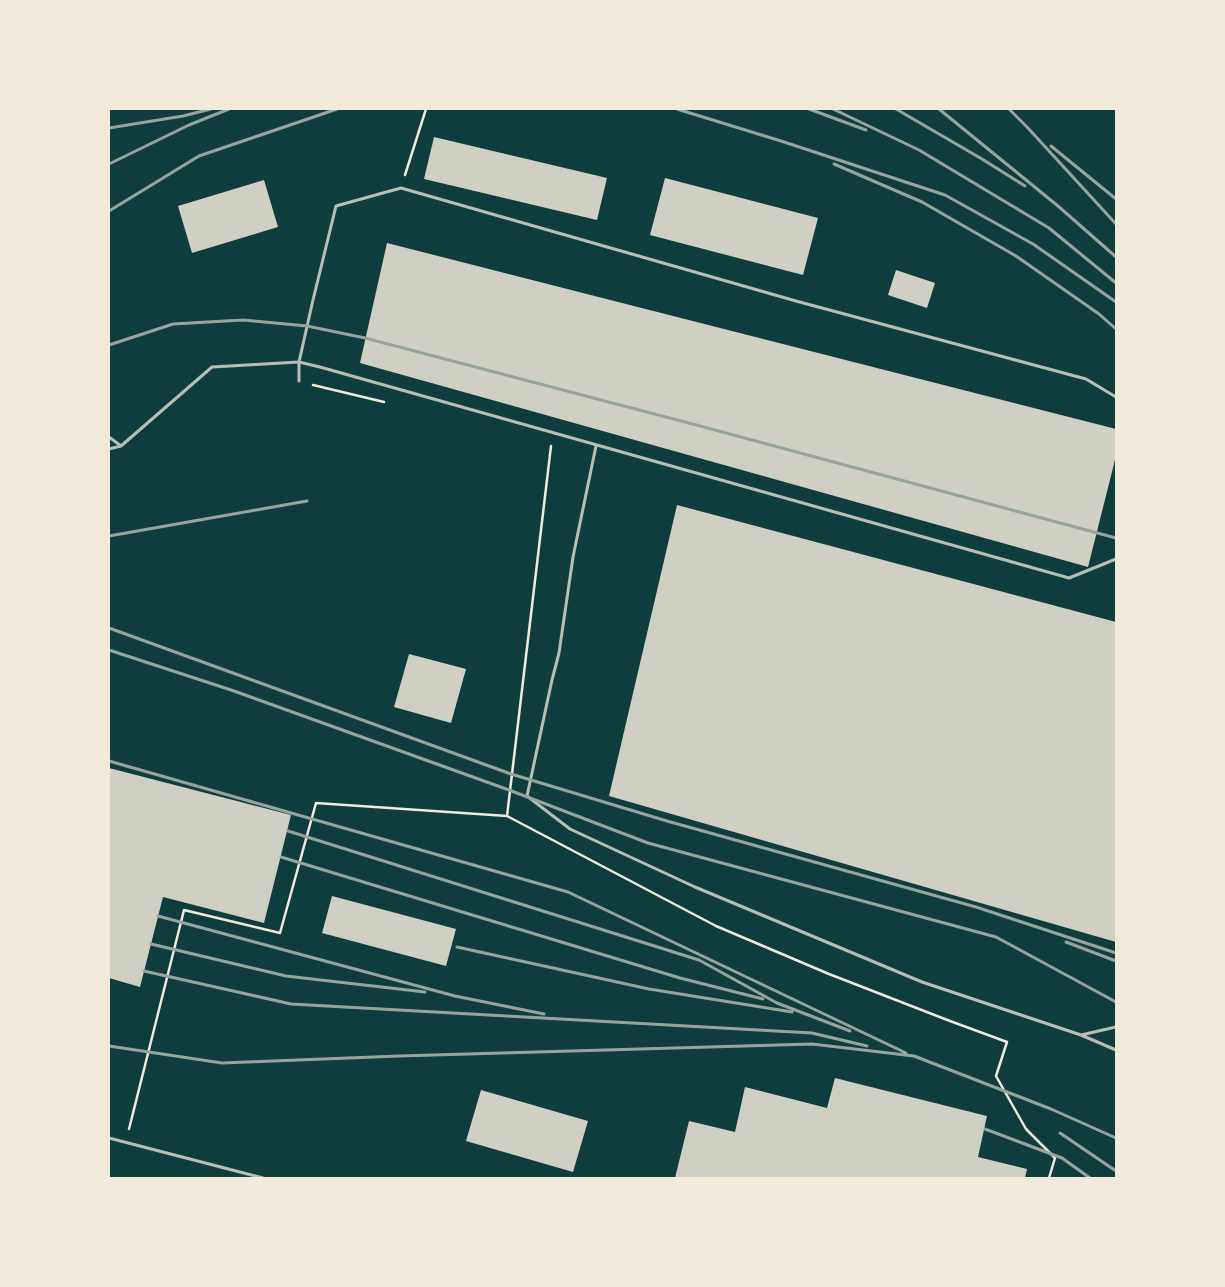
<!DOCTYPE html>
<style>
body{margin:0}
#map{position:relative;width:1225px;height:1287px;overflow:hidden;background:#0f3d3e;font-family:Raleway,sans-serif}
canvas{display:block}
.frame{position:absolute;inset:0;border:110px solid #f1e9da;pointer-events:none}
</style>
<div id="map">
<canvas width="1225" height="1287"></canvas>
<div class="frame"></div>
</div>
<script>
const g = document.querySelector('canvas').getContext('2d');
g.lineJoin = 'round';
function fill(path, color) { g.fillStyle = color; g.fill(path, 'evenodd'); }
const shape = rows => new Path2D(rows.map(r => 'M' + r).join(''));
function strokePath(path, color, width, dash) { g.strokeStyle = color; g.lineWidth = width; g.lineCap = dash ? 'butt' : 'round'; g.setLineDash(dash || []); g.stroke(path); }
fill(shape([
 [434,137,607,178,597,220,424,179],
 [665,178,818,218,803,275,650,235],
 [264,180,278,227,192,253,178,206],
 [387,243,1116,429,1116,456,1088,567,360,363],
 [896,270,935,283,927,308,888,295],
 [677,505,1116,622,1116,942,609,796],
 [409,654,466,669,451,723,394,707],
 [109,768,291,815,264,923,163,897,140,987,109,978],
 [332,896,456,929,446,966,322,933],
 [835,1078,987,1116,978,1157,1027,1169,1025,1178,675,1178,689,1121,735,1132,745,1087,827,1108],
 [481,1090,588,1121,573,1172,466,1141]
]), '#cfcfc3');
strokePath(shape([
 [405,175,426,109],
 [313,385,384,402],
 [551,446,507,816,716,926,829,974,950,1021,1007,1042,996,1076,1026,1129,1055,1158,1049,1178],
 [129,1129,184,910,280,933,316,803,507,816]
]), '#f1e9da', 2.5);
strokePath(shape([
 [299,381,299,362,313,300,336,206,401,188,796,301,1086,379,1116,397],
 [109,437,121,446,212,367,299,362,320,367,1069,578,1116,559],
 [596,446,573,557,559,653,552,680,527,796,570,829,695,887,922,982,1081,1035,1116,1050],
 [109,449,121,446],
 [1081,1035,1116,1027],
 [109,1138,263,1178]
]), '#b8beb3', 3);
strokePath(shape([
 [677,109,781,141,945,195,1033,244,1116,302],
 [809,109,866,130],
 [833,109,919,150,1049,228,1116,283],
 [896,109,982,159,1025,186],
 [939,109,1058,206,1116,257],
 [1009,109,1027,127,1116,224],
 [109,128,183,116,211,109],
 [1051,146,1116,199],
 [109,164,189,125,229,109],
 [834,164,922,202,1016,256,1099,314,1116,329],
 [109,211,199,156,337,109],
 [109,345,173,324,243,320,307,326,365,338,700,426,1116,538],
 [109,536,307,501],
 [109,628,511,774,667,821,976,907,1116,953],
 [109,650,234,691,509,790,648,843,996,937,1116,1002],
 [109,761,568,892,906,1053],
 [288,831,699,960,777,1003,850,1031],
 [281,857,680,978,763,999],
 [158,916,455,996,544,1014],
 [1066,942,1116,961],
 [151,944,286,976,425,992],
 [457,947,649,989,792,1012],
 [144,971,291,1004,812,1033,867,1046],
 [109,1046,222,1063,399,1056,812,1044,914,1056,1051,1109,1116,1138],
 [985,1129,1062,1158,1090,1178],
 [1060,1133,1116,1171]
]), '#97a49c', 3);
</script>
